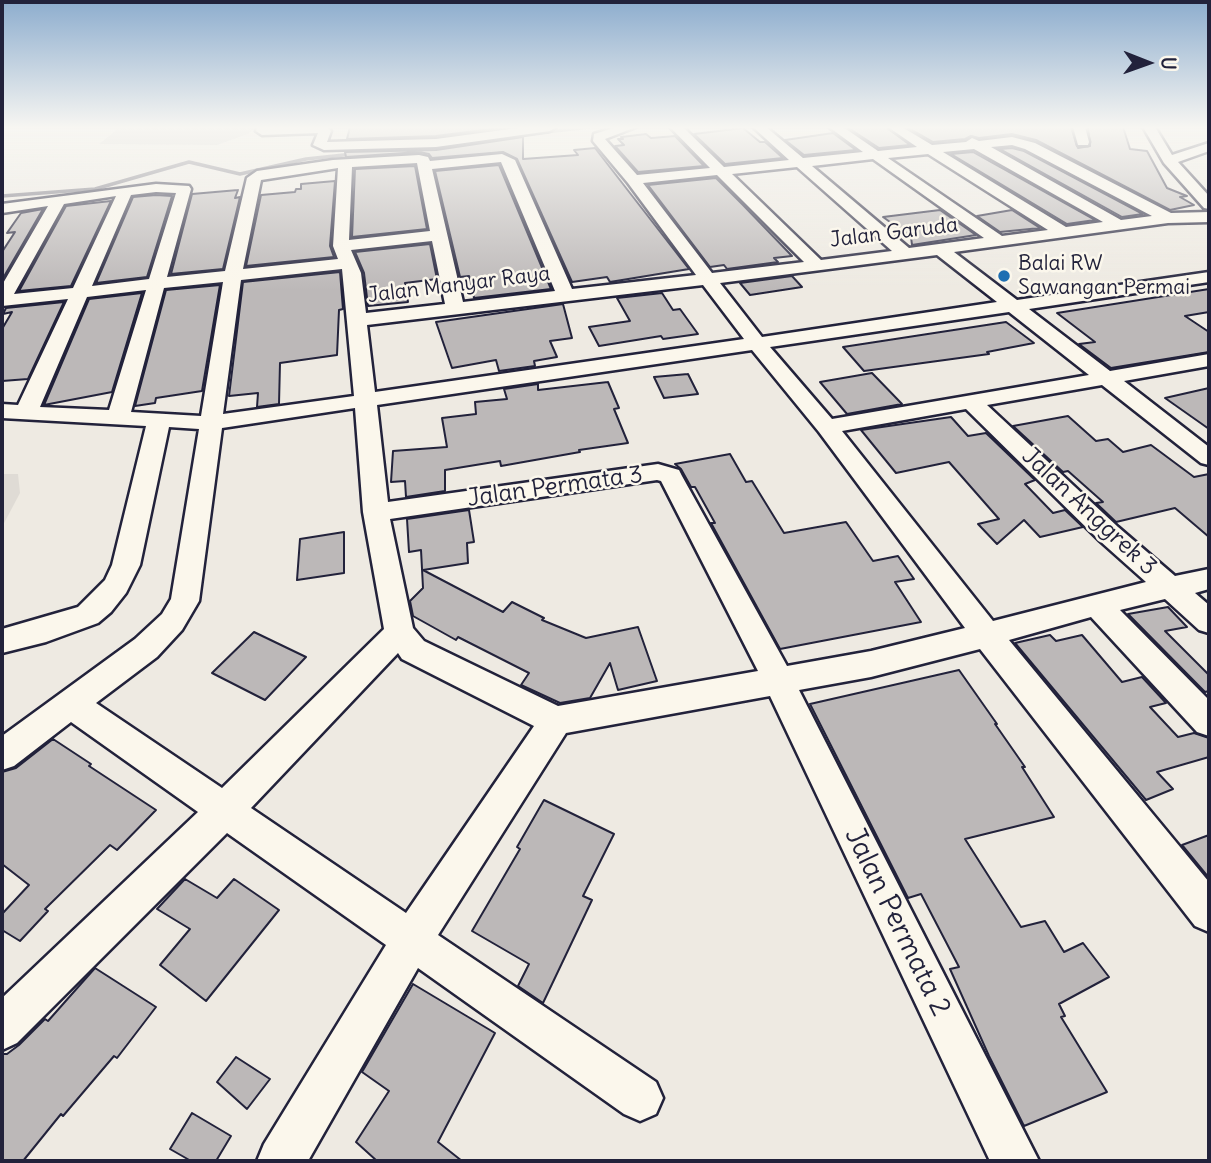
<!DOCTYPE html>
<style>
body{margin:0}
#map{position:relative;width:1211px;height:1163px;overflow:hidden;background:#eeeae2;font-family:Delius,sans-serif}
canvas{display:block}
.frame{position:absolute;inset:0;border:4px solid #22223b;pointer-events:none}
.north{position:absolute;left:1113px;top:28px;width:70px;height:70px;-webkit-text-stroke:5px #fbf7ec;paint-order:stroke;rotate:91deg;font-size:19px;font-weight:700;line-height:28px;text-align:center;color:#22223b}
.north::after{content:'';display:block;margin:auto;width:24px;height:32px;background:#22223b;clip-path:polygon(50% 0,100% 100%,50% 72%,0 100%)}
</style>
<div id="map">
<canvas width="1211" height="1163"></canvas>
<div class="frame"></div>
<div class="north">U</div>
</div>
<script>
const g = document.querySelector('canvas').getContext('2d');
g.lineJoin = 'round';
function fill(path, color) { g.fillStyle = color; g.fill(path, 'evenodd'); }
const shape = rows => new Path2D(rows.map(r => 'M' + r).join(''));
function strokePath(path, color, width, dash) { g.strokeStyle = color; g.lineWidth = width; g.lineCap = dash ? 'butt' : 'round'; g.setLineDash(dash || []); g.stroke(path); }
function drawText(font, color, halo, rows, align = 'center') {
  g.font = font + ' Delius,sans-serif'; g.lineWidth = 5; g.setLineDash([]); g.textBaseline = 'middle'; g.strokeStyle = halo; g.fillStyle = color; for (const [text, x, y, turn = 0] of rows) {
    g.save(); g.translate(x, y); g.rotate((+turn || 0) * Math.PI / 180); g.textAlign = isNaN(turn) ? turn : align; if (halo) g.strokeText(text, 0, 0); g.fillText(text, 0, 0); g.restore();
  }
}
fill(shape([
 [2,474,18,474,20,493,2,527]
]), '#dfdbd5');
fill(shape([
 [120,127,256,127,248,134,217,145,99,144]
]), '#d0cdc9');
strokePath(shape([
 [497,142,527,134,590,127],
 [368,154,385,155,451,148],
 [2,196,95,189,189,162,240,174,306,159,353,154]
]), '#716f7c', 3.5);
const building = shape([
 [350,127,507,127,436,136,347,139,350,127],
 [847,127,886,127,910,145,879,148,847,127],
 [907,127,1071,127,1078,148,1090,146,1088,127,1123,127,1130,149,1147,151,1167,188,1187,196,1180,197,1194,205,1170,210,1036,140,1012,134,979,138,971,136,965,139,933,142,907,127],
 [743,128,760,142,765,142,783,158,725,164,694,134,743,128],
 [833,133,856,150,804,155,785,140,833,133],
 [646,134,651,138,675,136,704,166,638,172,615,146,624,145,618,139,623,139,621,137,646,134],
 [523,137,523,159,578,155,574,150,595,148,689,269,610,282,607,277,572,282,517,159,503,152,432,158,429,154,419,152,346,157,345,152,436,150,523,137],
 [1012,148,1024,151,1143,214,1122,217,1000,149,1012,148],
 [973,152,1095,220,1067,224,951,154,973,152],
 [499,165,551,289,474,298,469,276,460,277,435,171,499,165],
 [415,166,427,229,352,237,355,169,415,166],
 [716,178,743,205,792,256,774,258,778,262,727,269,724,265,710,267,648,185,716,178],
 [335,181,330,246,334,257,246,266,261,195,295,192,296,189,301,189,301,184,335,181],
 [238,190,235,198,240,197,223,269,171,274,192,194,238,190],
 [156,195,172,196,147,277,96,283,133,197,156,195],
 [111,201,71,286,19,291,66,206,111,201],
 [43,209,2,280,2,252,15,232,7,233,21,213,43,209],
 [940,210,976,235,912,245,911,237,883,217,940,210],
 [1012,210,1040,228,1000,232,977,216,1012,210],
 [430,244,437,279,405,283,408,302,368,306,364,273,355,252,430,244],
 [340,272,343,309,339,310,337,355,280,363,279,404,257,407,258,393,229,396,243,282,340,272],
 [792,276,802,287,750,295,740,283,792,276],
 [220,285,202,391,156,398,155,403,135,406,166,290,220,285],
 [1209,289,1209,312,1185,316,1209,332,1209,352,1111,368,1079,344,1095,342,1057,313,1209,289],
 [142,293,112,392,44,405,89,299,142,293],
 [662,293,673,310,680,309,698,334,663,339,661,336,599,346,589,327,630,321,617,298,662,293],
 [64,302,28,379,2,381,2,329,12,312,3,314,6,308,64,302],
 [563,304,572,338,550,341,557,357,534,361,535,366,499,371,496,360,452,368,436,322,563,304],
 [1006,322,1034,343,987,352,989,354,864,371,843,347,1006,322],
 [872,373,902,404,847,414,820,382,872,373],
 [688,374,698,394,664,398,654,377,688,374],
 [608,382,619,408,614,409,628,443,579,450,580,452,501,466,500,461,445,470,445,491,406,497,405,481,391,482,393,451,447,447,442,418,476,414,475,402,507,399,504,389,538,384,538,390,608,382],
 [1209,388,1209,429,1165,398,1209,388],
 [1068,416,1096,441,1108,439,1123,452,1151,445,1194,477,1209,474,1209,537,1175,508,1116,522,1096,503,1103,502,1068,471,1063,472,1013,426,1068,416],
 [951,417,968,436,986,433,1035,480,1025,484,1053,513,1065,510,1083,527,1040,537,1024,520,997,544,978,524,999,519,949,462,896,473,861,430,951,417],
 [730,454,746,482,752,481,784,533,846,522,873,561,898,556,914,579,895,582,921,622,780,649,711,523,715,523,695,487,691,487,681,469,675,464,730,454],
 [469,510,474,542,467,543,468,563,423,570,503,612,512,602,544,618,542,620,586,638,638,627,657,681,618,690,610,663,590,698,560,703,521,685,529,673,458,637,456,640,413,616,410,601,423,588,421,550,409,552,407,519,469,510],
 [344,532,344,573,297,580,300,539,344,532],
 [1168,607,1187,627,1165,631,1209,675,1209,691,1205,692,1128,614,1168,607],
 [254,632,306,657,265,700,212,673,254,632],
 [1050,635,1056,641,1082,635,1122,682,1142,677,1166,703,1150,707,1178,737,1194,733,1209,738,1209,757,1157,772,1173,789,1146,800,1015,643,1050,635],
 [959,670,997,724,995,724,1025,767,1022,767,1054,817,965,839,1021,927,1045,921,1064,952,1083,943,1109,977,1059,1004,1065,1016,1061,1017,1107,1092,1024,1126,989,1056,950,969,959,967,921,894,908,898,810,704,959,670],
 [53,739,91,764,89,766,156,810,117,850,110,845,45,909,48,911,20,941,2,930,2,914,29,885,2,864,2,772,16,768,53,739],
 [544,800,614,834,583,896,592,900,543,1003,518,986,529,964,472,931,520,849,517,847,544,800],
 [1209,835,1209,878,1182,845,1209,835],
 [185,879,217,898,234,879,279,910,206,1001,160,965,190,929,157,909,185,879],
 [95,968,156,1007,117,1058,114,1056,63,1116,61,1114,23,1161,2,1161,2,1054,7,1054,19,1045,45,1019,48,1021,95,968],
 [413,984,495,1033,438,1142,462,1161,377,1161,356,1142,389,1091,362,1072,413,984],
 [236,1057,270,1079,247,1109,217,1082,236,1057],
 [192,1113,231,1136,216,1161,191,1161,170,1149,192,1113]
]);
fill(building, '#bcb8b8');
strokePath(building, '#22223b', 2);
const minor = shape([
 [257,127,327,127,331,131,327,142,436,139,525,127,556,127,550,131,436,147,324,150,313,145,318,133,262,135,256,131,257,127],
 [617,127,636,127,605,139,637,175,710,168,670,127,683,127,724,167,789,160,753,127,766,127,803,158,863,152,829,127,843,127,878,151,917,147,888,127,902,127,932,145,966,142,972,138,979,141,1012,137,1035,143,1171,213,1209,212,1209,222,1168,223,954,252,1017,300,1209,272,1209,282,1029,309,1110,371,1209,354,1209,366,1124,381,1209,447,1209,465,1201,463,1102,385,987,405,1118,527,1175,576,1209,569,1209,589,1195,593,1209,605,1209,633,1199,630,1165,599,1120,610,1209,700,1209,736,1197,732,1091,617,1009,640,1209,882,1209,932,1195,926,980,649,871,677,799,690,1039,1161,990,1161,770,696,566,733,438,935,656,1082,663,1098,656,1114,640,1121,624,1114,418,968,308,1161,257,1161,264,1144,386,945,227,833,17,1043,2,1050,2,998,198,812,71,722,14,766,2,770,2,736,135,639,162,614,171,599,199,429,169,427,140,565,126,593,111,612,98,623,46,642,2,653,2,629,78,607,105,580,112,565,146,426,2,418,2,404,18,405,68,299,2,306,2,285,48,206,2,213,2,204,156,184,189,186,191,189,167,277,225,271,247,178,257,171,333,160,419,155,428,157,430,161,502,154,515,160,572,289,696,275,628,183,593,141,594,134,617,127],
 [1012,145,1025,149,1152,216,1121,220,991,147,1012,145],
 [974,149,1103,222,1066,227,943,152,974,149],
 [928,154,1048,230,1002,236,888,158,928,154],
 [873,159,984,238,909,248,812,166,873,159],
 [501,162,555,291,463,302,432,169,501,162],
 [417,163,430,231,349,240,352,167,417,163],
 [797,167,892,251,821,260,732,174,797,167],
 [338,168,333,246,338,259,243,269,261,180,338,168],
 [717,175,804,262,712,273,643,183,717,175],
 [156,192,176,193,149,279,92,286,131,195,156,192],
 [116,196,73,288,14,294,64,204,116,196],
 [432,241,445,304,366,313,361,273,351,250,432,241],
 [937,255,997,302,762,337,720,283,937,255],
 [342,269,354,396,223,414,241,280,342,269],
 [223,282,201,416,131,412,164,288,223,282],
 [703,285,744,339,375,392,367,325,703,285],
 [146,290,109,410,40,407,87,297,146,290],
 [1009,312,1089,375,832,419,770,347,1009,312],
 [752,350,819,432,965,628,871,651,787,666,682,476,679,470,658,464,388,502,377,405,752,350],
 [355,408,363,512,384,629,222,788,96,703,157,657,182,630,199,601,222,428,355,408],
 [966,409,1100,541,1146,582,993,621,842,431,966,409],
 [657,480,661,481,758,671,558,706,424,641,413,628,390,519,657,480],
 [398,653,402,659,534,726,406,913,251,808,398,653],
 [1073,127,1085,127,1089,142,1088,145,1078,145,1073,127],
 [1143,127,1155,127,1172,155,1209,143,1209,151,1178,162,1209,196,1209,209,1204,208,1164,163,1143,127]
]);
strokePath(minor, '#22223b', 5);
fill(minor, '#fbf7ec');
const sky = g.createLinearGradient(0, 0, 0, 290);
sky.addColorStop(0, '#8dadce');
sky.addColorStop(0.44, '#f7f6f2');
sky.addColorStop(1, '#f7f6f200');
g.fillStyle = sky;
g.fillRect(0, 0, 1211, 290);
for (const [x, y, r, color] of [
 [1004,276,7,"#1f6fb2"]
]) { const dot = new Path2D(); dot.arc(x, y, r, 0, 2 * Math.PI); g.fillStyle = color; g.fill(dot); strokePath(dot, '#fbf7ec', 2.5); }
drawText('21px', '#22223b', '#fbf7ec', [
 ["Jalan Garuda",894,233,-7],
 ["Jalan Manyar Raya",459,285,-7]
]);
drawText('21px', '#22223b', '#fbf7ec', [
 ["Balai RW",1018,264],
 ["Sawangan Permai",1018,288]
], 'left');
drawText('24px', '#22223b', '#fbf7ec', [
 ["Jalan Permata 3",555,487,-8],
 ["Jalan Anggrek 3",1089,512,43]
]);
drawText('28px', '#22223b', '#fbf7ec', [
 ["Jalan Permata 2",897,922,64]
]);
</script>
